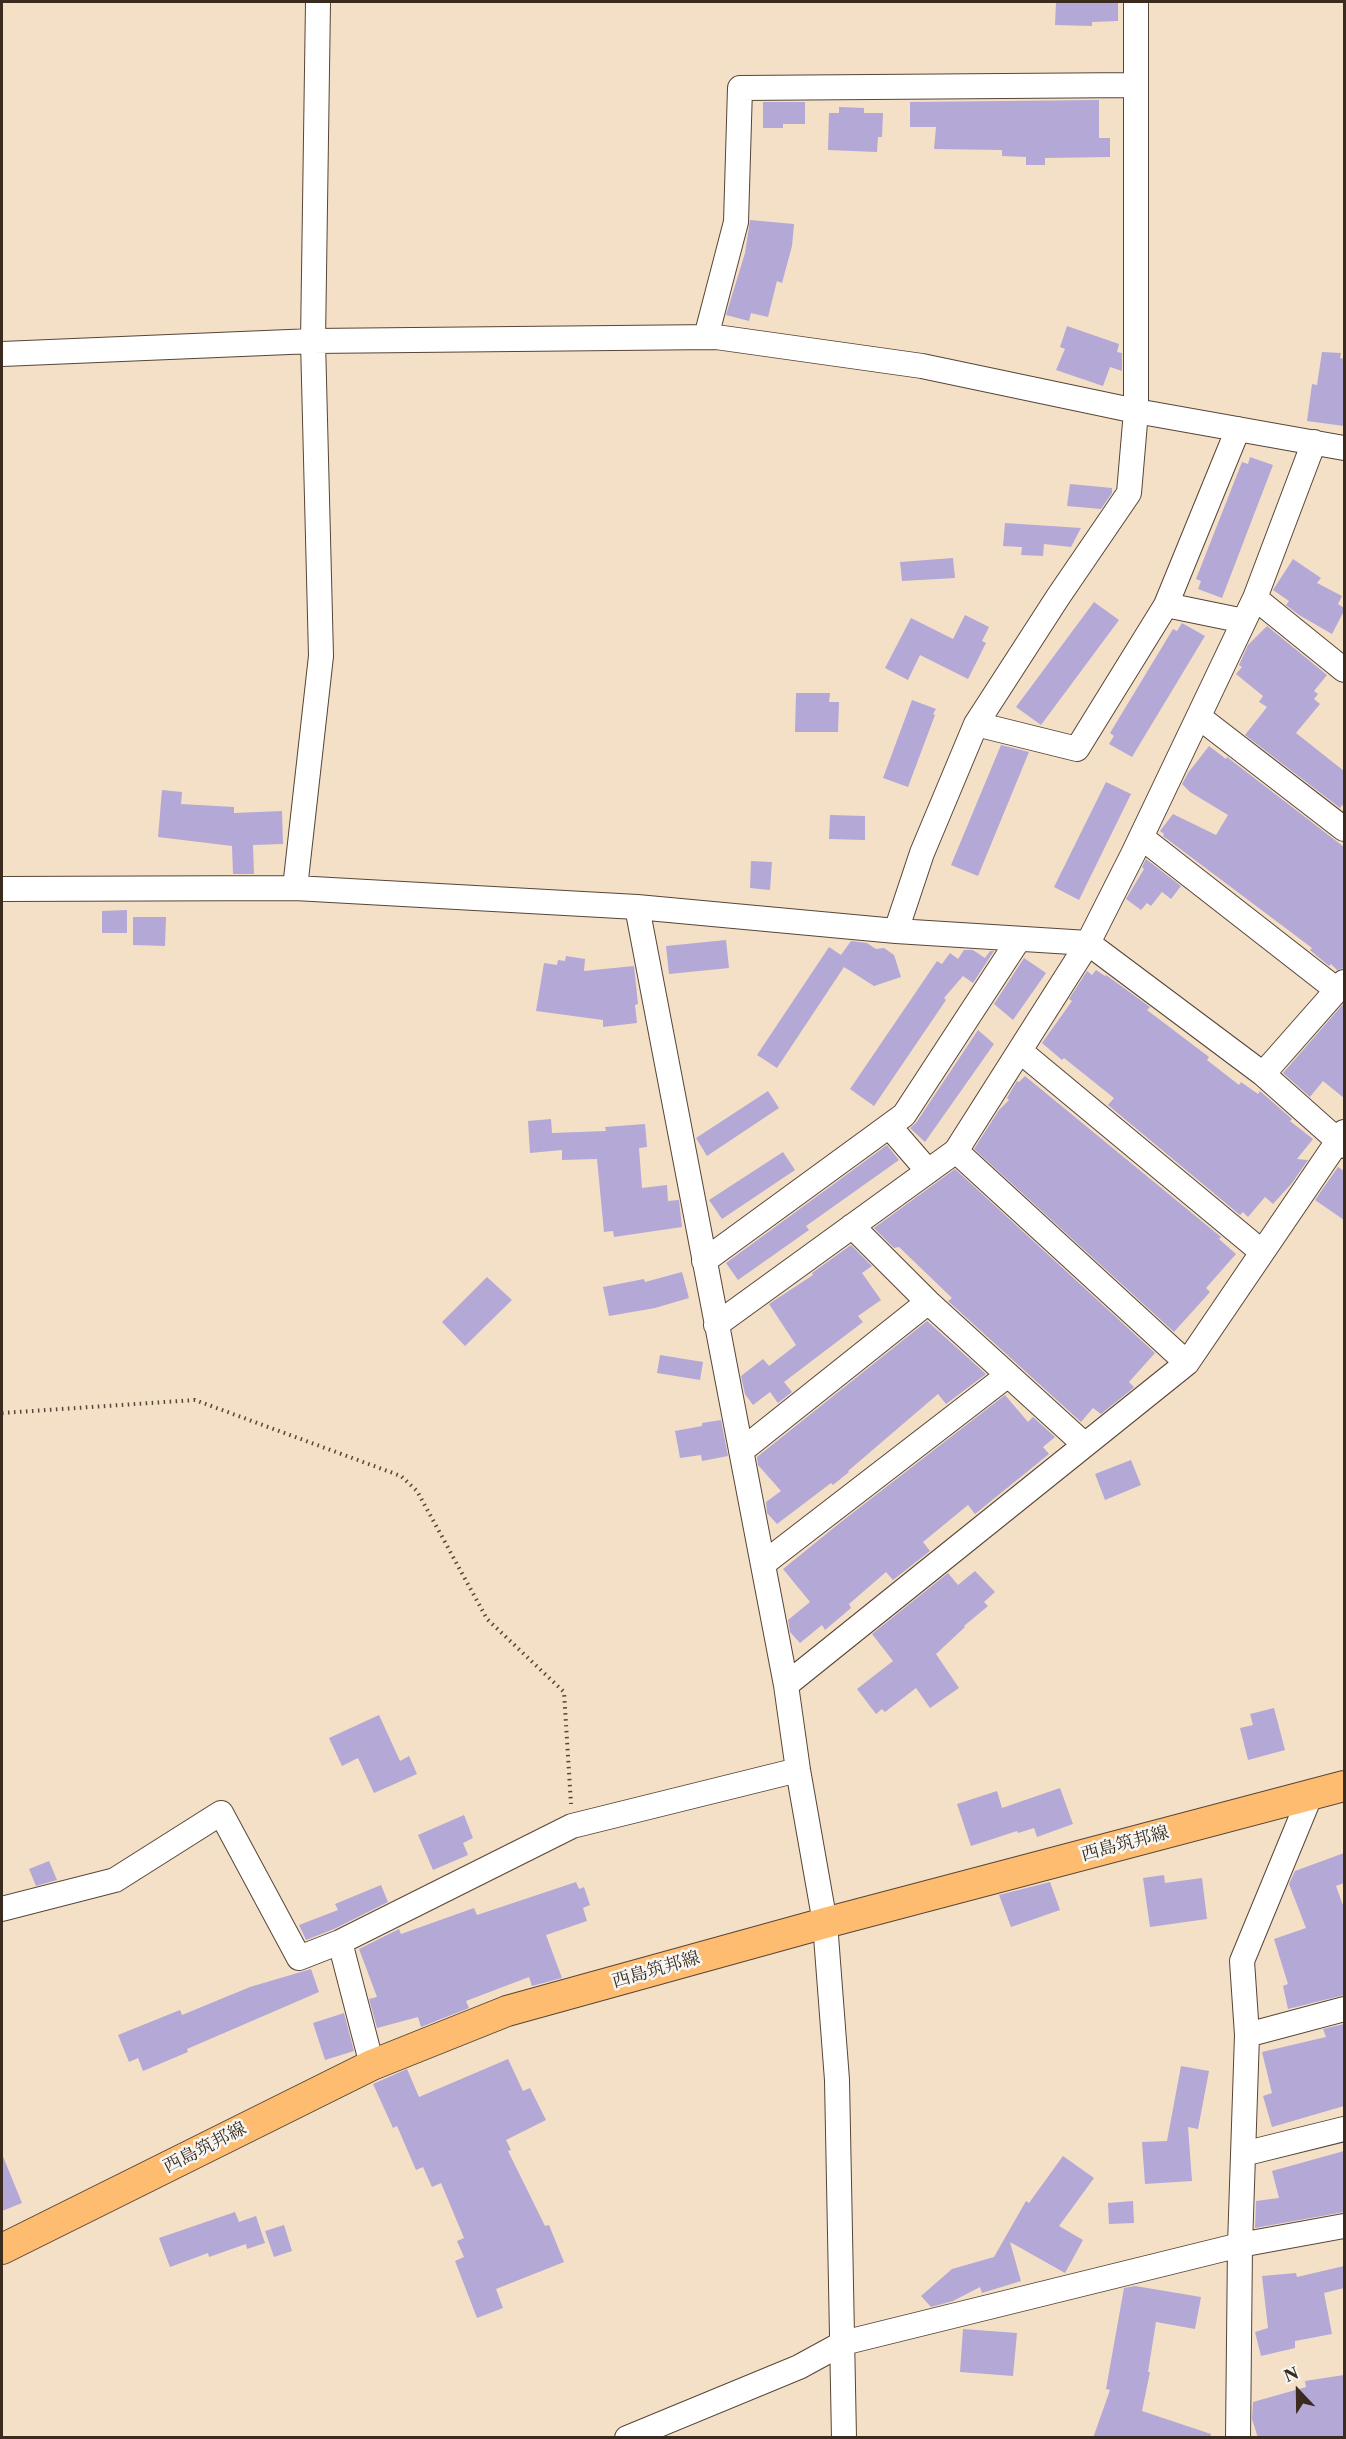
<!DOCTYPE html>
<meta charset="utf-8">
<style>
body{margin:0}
#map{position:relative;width:1346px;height:2439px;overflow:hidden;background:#f4e0c7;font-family:"Libre Caslon Text",serif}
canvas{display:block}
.frame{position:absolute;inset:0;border:3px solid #3b2a1e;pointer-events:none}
.north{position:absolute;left:1268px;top:2361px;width:60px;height:60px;-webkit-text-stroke:4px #f6f6f2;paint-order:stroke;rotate:338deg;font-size:16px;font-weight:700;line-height:24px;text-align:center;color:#3b2a1e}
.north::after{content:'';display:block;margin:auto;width:21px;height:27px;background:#3b2a1e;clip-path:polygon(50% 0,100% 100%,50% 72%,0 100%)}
</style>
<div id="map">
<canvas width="1346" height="2439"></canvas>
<div class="frame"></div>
<div class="north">N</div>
</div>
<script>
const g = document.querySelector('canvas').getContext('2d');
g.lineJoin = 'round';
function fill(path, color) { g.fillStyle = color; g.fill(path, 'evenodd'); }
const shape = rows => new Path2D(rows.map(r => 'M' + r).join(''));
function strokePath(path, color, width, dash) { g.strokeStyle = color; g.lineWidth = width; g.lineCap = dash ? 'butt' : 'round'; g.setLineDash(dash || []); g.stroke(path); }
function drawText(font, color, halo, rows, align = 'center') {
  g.font = font + ' "Libre Caslon Text","Noto Serif JP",serif'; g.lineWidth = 5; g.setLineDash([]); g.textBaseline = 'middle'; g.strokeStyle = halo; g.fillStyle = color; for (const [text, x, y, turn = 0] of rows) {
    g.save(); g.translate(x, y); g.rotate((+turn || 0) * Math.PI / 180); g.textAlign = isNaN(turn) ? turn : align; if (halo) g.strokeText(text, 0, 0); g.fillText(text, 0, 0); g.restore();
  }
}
fill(shape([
 [1056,2,1118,2,1118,21,1092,22,1092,26,1055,25],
 [1099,100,1099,138,1110,138,1110,157,1045,158,1045,165,1026,165,1026,157,1002,156,1002,150,934,149,936,127,910,127,910,102],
 [763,102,805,102,805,124,783,124,783,128,763,128],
 [839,107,864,108,864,113,883,113,882,137,878,137,877,152,828,150,829,113,839,113],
 [750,220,794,224,792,246,782,283,777,281,768,317,751,313,749,321,726,315,745,253],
 [1067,326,1119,344,1117,352,1122,353,1122,371,1110,367,1103,386,1056,370,1065,349,1060,347],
 [1322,352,1341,353,1340,358,1344,359,1344,426,1307,421,1312,384,1317,385],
 [1250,457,1273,465,1222,598,1198,589,1201,581,1196,579,1242,462,1248,464],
 [1070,484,1112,488,1112,493,1101,509,1067,506],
 [1005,523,1081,528,1071,547,1044,544,1043,556,1021,555,1022,547,1003,546],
 [953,558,955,578,902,581,900,562],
 [1293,559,1321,578,1317,583,1342,596,1338,604,1344,608,1344,611,1332,634,1299,615,1286,605,1289,601,1273,590],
 [1094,602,1119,620,1041,725,1016,707],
 [965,615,989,627,982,641,986,643,968,679,920,655,908,680,885,668,911,618,953,639],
 [1182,623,1205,636,1132,757,1109,744,1114,736,1110,733,1173,629,1177,631],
 [1267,626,1327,675,1314,691,1318,694,1314,699,1320,704,1296,733,1344,771,1344,803,1340,808,1245,735,1267,707,1259,702,1263,696,1236,674,1242,667,1239,665,1248,645],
 [796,693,830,693,829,702,839,702,838,732,795,732],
 [912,700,936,709,933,714,935,715,908,787,883,778],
 [1001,745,1029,752,978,876,951,865],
 [1209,746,1226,759,1227,757,1344,847,1344,968,1337,970,1331,964,1329,966,1310,950,1312,948,1163,836,1164,834,1160,831,1173,814,1216,835,1228,815,1190,792,1182,784,1188,773],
 [1106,782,1131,794,1079,900,1054,887],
 [162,790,182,792,181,804,234,807,234,813,282,811,283,844,253,845,254,874,233,874,232,846,158,837],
 [830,815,865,816,865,840,829,839],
 [1146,859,1181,886,1171,899,1162,892,1151,906,1147,903,1141,910,1126,899,1144,869,1142,867],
 [751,861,772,862,770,890,750,888],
 [127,910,127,933,102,933,102,911],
 [133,917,166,917,165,946,133,945],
 [726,940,729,968,669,974,666,946],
 [851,941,867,943,876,949,884,948,894,955,901,977,874,986,844,967,777,1068,757,1055,829,947,841,955],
 [964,950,973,950,985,958,990,951,994,951,973,983,963,976,944,998,946,1000,874,1106,850,1089,937,961,942,964,950,953,958,959],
 [566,956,585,959,584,971,634,966,638,1004,635,1005,637,1023,603,1027,603,1020,536,1011,544,963,557,965,558,960,565,961],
 [1024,958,1046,973,1013,1020,994,1004],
 [1096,970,1105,976,1106,975,1150,1007,1147,1010,1209,1057,1207,1060,1239,1085,1241,1082,1258,1094,1260,1091,1292,1119,1290,1121,1313,1139,1297,1159,1308,1160,1292,1183,1273,1204,1265,1197,1248,1217,1243,1212,1240,1215,1108,1105,1114,1098,1064,1058,1062,1060,1042,1043,1072,1001,1069,999,1087,971,1092,975],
 [1344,1003,1344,1098,1323,1081,1310,1097,1283,1073],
 [978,1030,994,1044,925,1142,910,1128,916,1123],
 [1025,1076,1221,1237,1219,1239,1236,1254,1206,1288,1210,1292,1174,1332,974,1149,999,1110,1009,1100,1007,1098,1017,1081,1019,1082],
 [768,1091,779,1108,707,1156,696,1138],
 [551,1119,552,1133,606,1131,605,1127,645,1124,647,1147,639,1148,642,1188,667,1185,668,1201,679,1200,682,1227,614,1237,613,1231,604,1232,597,1159,562,1160,562,1150,530,1153,528,1121],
 [887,1145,899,1160,806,1226,809,1230,738,1280,726,1263],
 [783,1152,795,1170,722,1219,709,1200],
 [1338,1167,1344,1171,1344,1220,1315,1200],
 [955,1169,1155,1353,1129,1382,1134,1387,1131,1390,1101,1414,1093,1408,1081,1422,948,1301,952,1298,899,1247,894,1248,874,1228],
 [851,1245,872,1266,862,1273,881,1300,858,1316,863,1322,784,1382,792,1392,778,1403,770,1392,753,1405,745,1394,741,1376,763,1359,769,1366,796,1345,769,1304,813,1275,812,1273],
 [682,1272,689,1298,655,1308,609,1316,603,1287,644,1279,645,1282],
 [487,1277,512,1300,465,1346,442,1322],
 [927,1321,986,1374,946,1404,938,1394,848,1471,849,1472,833,1485,831,1483,777,1524,767,1513,766,1502,781,1491,758,1465,757,1457],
 [660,1355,703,1362,700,1380,657,1373],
 [1005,1395,1028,1422,1033,1417,1055,1437,1043,1447,1049,1454,975,1514,968,1505,923,1542,930,1551,893,1580,886,1572,849,1604,851,1608,825,1630,822,1625,800,1643,790,1632,788,1620,810,1602,783,1569,841,1522],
 [721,1420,728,1456,702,1461,701,1455,680,1458,675,1431,702,1426,702,1423],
 [1131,1460,1141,1485,1105,1500,1095,1474],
 [975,1571,995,1592,984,1602,988,1606,964,1626,965,1627,936,1654,959,1688,930,1708,916,1688,885,1712,882,1709,876,1714,857,1689,893,1661,872,1634,948,1573,958,1585],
 [1274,1708,1285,1750,1248,1760,1240,1728,1253,1725,1250,1714],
 [379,1715,400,1761,409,1756,417,1774,374,1793,358,1758,342,1766,329,1738],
 [1060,1788,1073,1824,1037,1837,1034,1828,1018,1833,1017,1831,971,1846,957,1804,997,1791,1002,1808],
 [464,1815,473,1838,463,1843,468,1855,433,1870,418,1835],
 [1344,1853,1344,1883,1336,1886,1344,1908,1344,1995,1288,2009,1283,1986,1288,1984,1274,1939,1306,1928,1289,1884,1295,1871],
 [49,1861,57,1880,36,1886,29,1869],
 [1164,1875,1165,1883,1202,1878,1207,1919,1150,1927,1143,1878],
 [576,1882,579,1889,584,1887,590,1905,583,1908,587,1921,546,1935,562,1978,532,1986,529,1977,466,2001,469,2008,421,2027,418,2017,377,2028,369,1999,377,1997,359,1949,399,1929,401,1934,474,1908,477,1915],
 [1050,1882,1060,1910,1011,1927,999,1895],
 [381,1885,388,1902,334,1929,306,1940,299,1925,338,1910,335,1904],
 [311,1969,319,1992,187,2049,188,2052,143,2071,138,2058,129,2062,118,2035,180,2010,182,2015,250,1987],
 [344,2013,354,2051,325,2060,313,2023],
 [1344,2024,1344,2106,1272,2127,1263,2096,1272,2093,1262,2052,1326,2037,1323,2029],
 [508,2059,523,2091,530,2088,546,2120,506,2140,511,2150,508,2151,545,2226,549,2225,564,2262,496,2289,503,2308,477,2318,455,2261,464,2257,457,2241,464,2238,441,2183,432,2187,423,2167,416,2170,397,2126,393,2128,373,2084,407,2069,419,2097],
 [1181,2066,1209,2071,1198,2129,1188,2127,1192,2181,1145,2184,1142,2142,1167,2141],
 [1344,2151,1344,2212,1255,2228,1256,2201,1279,2198,1272,2171],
 [2,2154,22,2203,2,2211],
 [1063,2156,1094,2178,1059,2226,1083,2240,1065,2273,1010,2242,1021,2281,982,2293,980,2287,953,2301,931,2307,921,2296,952,2269,994,2257,1026,2201,1029,2203],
 [1133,2201,1134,2223,1109,2224,1108,2203],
 [235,2212,239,2222,256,2216,265,2243,247,2249,246,2244,209,2257,208,2253,170,2267,159,2238],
 [284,2225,292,2251,274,2257,265,2231],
 [1344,2266,1344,2288,1324,2293,1332,2334,1295,2341,1295,2348,1261,2356,1255,2332,1268,2328,1262,2276,1296,2273,1297,2277],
 [1135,2286,1201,2297,1195,2329,1156,2322,1148,2372,1150,2372,1142,2411,1211,2434,1210,2438,1093,2438,1110,2390,1106,2389,1124,2288],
 [963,2329,1017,2333,1013,2376,960,2372],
 [1344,2375,1344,2438,1258,2438,1252,2419,1253,2402,1306,2387,1305,2381]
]), '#b3a8d6');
const minor = shape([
 [706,337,736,222,740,88,1136,85],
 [2,354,313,341,716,337,922,366,1136,411,1344,448],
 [1255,598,1344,670],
 [1166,605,1244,621],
 [1199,717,1344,829],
 [976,724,1077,749,1166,605,1238,429],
 [1141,837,1337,990,1344,982],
 [295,888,321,656,313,341,318,2],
 [2,889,295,888,637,907,896,931,1088,943,1263,1074,1344,1146],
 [637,907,786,1685,798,1770,825,1923,837,2080,844,2438],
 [896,931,922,853,976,724,1058,597,1129,493,1136,411,1136,2],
 [1020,1051,1262,1252],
 [1263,1074,1337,990],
 [889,1126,928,1171],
 [956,1151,1187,1363],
 [852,1226,928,1302,1085,1445],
 [704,1261,904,1115,1019,939],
 [716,1325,956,1151,1088,943,1133,854,1255,598,1314,442],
 [741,1451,928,1302],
 [763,1564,1008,1375],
 [786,1685,1187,1363,1344,1132],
 [2,1909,115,1880,221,1813,299,1958,340,1942,572,1826,798,1770],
 [340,1942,372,2065],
 [1247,2035,1344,2009],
 [1243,2154,1344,2129],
 [627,2438,799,2367,843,2343,1240,2245,1344,2226],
 [1238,2438,1240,2245,1247,2035,1242,1961,1311,1794]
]);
const major = shape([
 [2,2249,372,2065,507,2011,825,1923,1344,1786]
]);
strokePath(minor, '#574537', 26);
strokePath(major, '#574537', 32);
strokePath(shape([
 [2,1413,195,1400,401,1476,417,1491,487,1619,564,1692,571,1804]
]), '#574537', 4, [1.5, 4.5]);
strokePath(minor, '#fff', 24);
strokePath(major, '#febc70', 30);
drawText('18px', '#3b2a1e', '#f6f6f2', [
 ["西島筑邦線",1125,1844,-15],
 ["西島筑邦線",656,1970,-16],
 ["西島筑邦線",205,2148,-27]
]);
</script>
